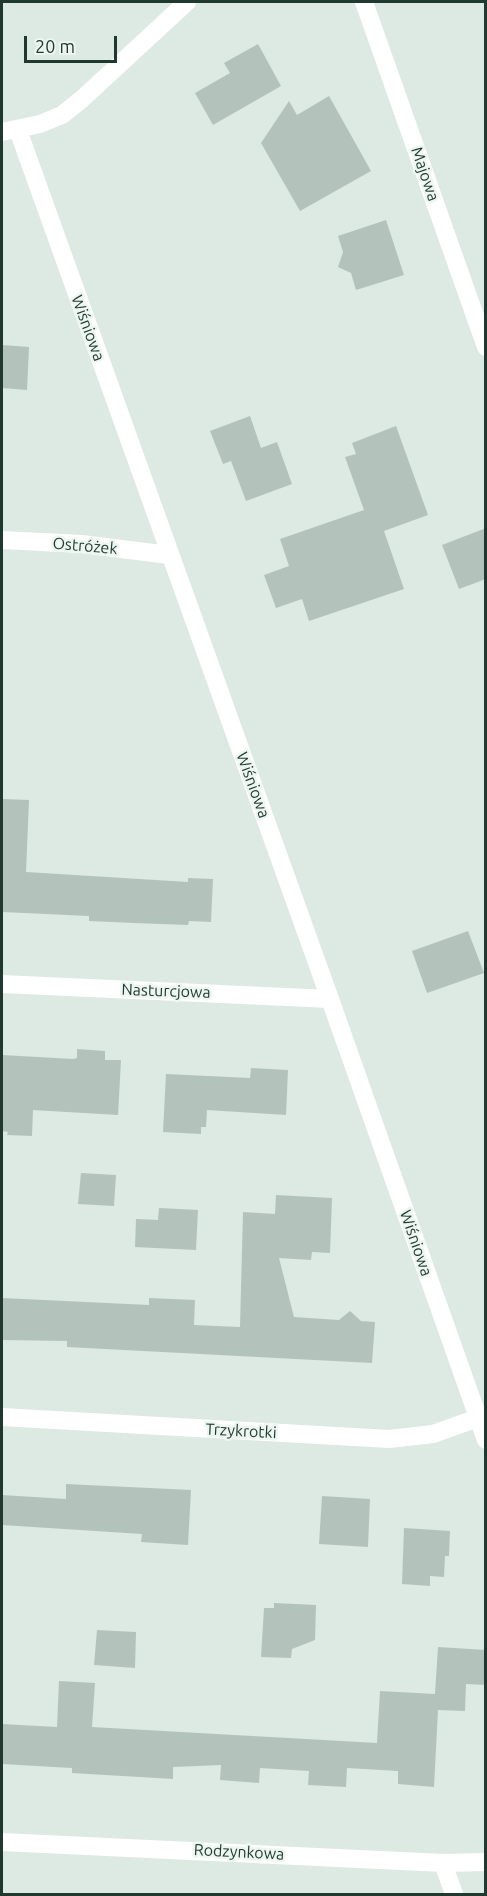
<!DOCTYPE html>
<meta charset="utf-8">
<style>
body{margin:0}
#map{position:relative;width:487px;height:1896px;overflow:hidden;background:#dde9e3;font-family:Ubuntu,sans-serif}
canvas{display:block}
.frame{position:absolute;inset:0;border:3px solid #1f3830;pointer-events:none}
.scale{position:absolute;left:24px;top:36px;width:93px;height:27px;box-sizing:border-box;border:3px solid #1f3830;border-top:0;padding-left:8px;font-size:18px;line-height:21px;white-space:nowrap;color:#1f3830;-webkit-text-stroke:4px #edf6f1;paint-order:stroke}
</style>
<div id="map">
<canvas width="487" height="1896"></canvas>
<div class="frame"></div>
<div class="scale">20 m</div>
</div>
<script>
const g = document.querySelector('canvas').getContext('2d');
g.lineJoin = 'round';
function fill(path, color) { g.fillStyle = color; g.fill(path, 'evenodd'); }
const shape = rows => new Path2D(rows.map(r => 'M' + r).join(''));
function strokePath(path, color, width, dash) { g.strokeStyle = color; g.lineWidth = width; g.lineCap = dash ? 'butt' : 'round'; g.setLineDash(dash || []); g.stroke(path); }
function drawText(font, color, halo, rows, align = 'center') {
  g.font = font + ' Ubuntu,sans-serif'; g.lineWidth = 5; g.setLineDash([]); g.textBaseline = 'middle'; g.strokeStyle = halo; g.fillStyle = color; for (const [text, x, y, turn = 0] of rows) {
    g.save(); g.translate(x, y); g.rotate((+turn || 0) * Math.PI / 180); g.textAlign = isNaN(turn) ? turn : align; if (halo) g.strokeText(text, 0, 0); g.fillText(text, 0, 0); g.restore();
  }
}
fill(shape([
 [258,44,281,86,213,125,195,93,230,73,224,63],
 [329,96,371,171,300,211,261,143,289,101,297,115],
 [386,220,404,275,356,290,351,273,338,267,343,252,338,236],
 [2,345,29,347,27,390,2,388],
 [250,416,261,448,277,442,292,484,246,501,231,461,223,464,210,431],
 [396,426,428,515,384,531,404,589,309,621,302,599,276,608,264,575,289,566,280,539,364,510,345,457,356,454,352,443],
 [486,528,486,579,459,589,442,545],
 [2,799,29,800,26,872,188,882,188,878,213,879,211,922,189,921,188,925,134,923,89,921,89,916,2,912],
 [468,931,484,973,427,993,412,951],
 [77,1049,105,1051,105,1060,121,1060,118,1115,33,1110,32,1136,7,1135,8,1132,2,1131,2,1055,73,1059,77,1058],
 [251,1068,288,1070,286,1115,207,1110,206,1127,201,1127,201,1134,163,1132,166,1074,250,1078],
 [81,1173,116,1175,114,1206,78,1204],
 [276,1195,332,1198,330,1253,312,1252,311,1260,279,1258,294,1317,339,1320,350,1311,361,1321,375,1322,372,1363,67,1347,67,1341,2,1340,2,1298,149,1305,149,1298,195,1300,194,1325,240,1327,243,1212,275,1214],
 [159,1208,198,1210,196,1250,135,1247,136,1219,158,1220],
 [66,1484,191,1490,188,1545,141,1542,142,1534,2,1525,2,1495,66,1499],
 [322,1496,370,1499,368,1547,319,1544],
 [404,1528,450,1531,449,1556,445,1556,444,1577,430,1576,430,1586,402,1584],
 [274,1603,316,1605,315,1640,292,1649,291,1658,261,1657,264,1608,274,1608],
 [97,1630,136,1632,135,1668,94,1665],
 [438,1647,486,1650,486,1685,466,1684,465,1711,438,1710,434,1787,398,1784,398,1771,347,1768,346,1787,308,1785,309,1771,260,1768,259,1783,220,1780,221,1765,173,1767,173,1779,72,1773,72,1768,2,1764,2,1724,57,1727,59,1681,95,1683,92,1727,377,1743,380,1691,435,1694]
]), '#b3c3bc');
strokePath(shape([
 [364,2,486,347],
 [18,130,330,999,486,1440],
 [2,132,40,124,62,115,82,99,187,2],
 [2,540,82,544,169,555],
 [2,984,330,999],
 [2,1417,389,1439,433,1434,478,1418],
 [2,1842,443,1863,454,1894],
 [443,1863,486,1862]
]), '#fff', 18);
drawText('16px', '#1f3830', '#edf6f1', [
 ["Majowa",425,174,71],
 ["Wiśniowa",88,328,70],
 ["Ostróżek",85,546,5],
 ["Wiśniowa",253,785,70],
 ["Nasturcjowa",166,991,2],
 ["Wiśniowa",416,1243,71],
 ["Trzykrotki",241,1431,3],
 ["Rodzynkowa",239,1852,3]
]);
</script>
